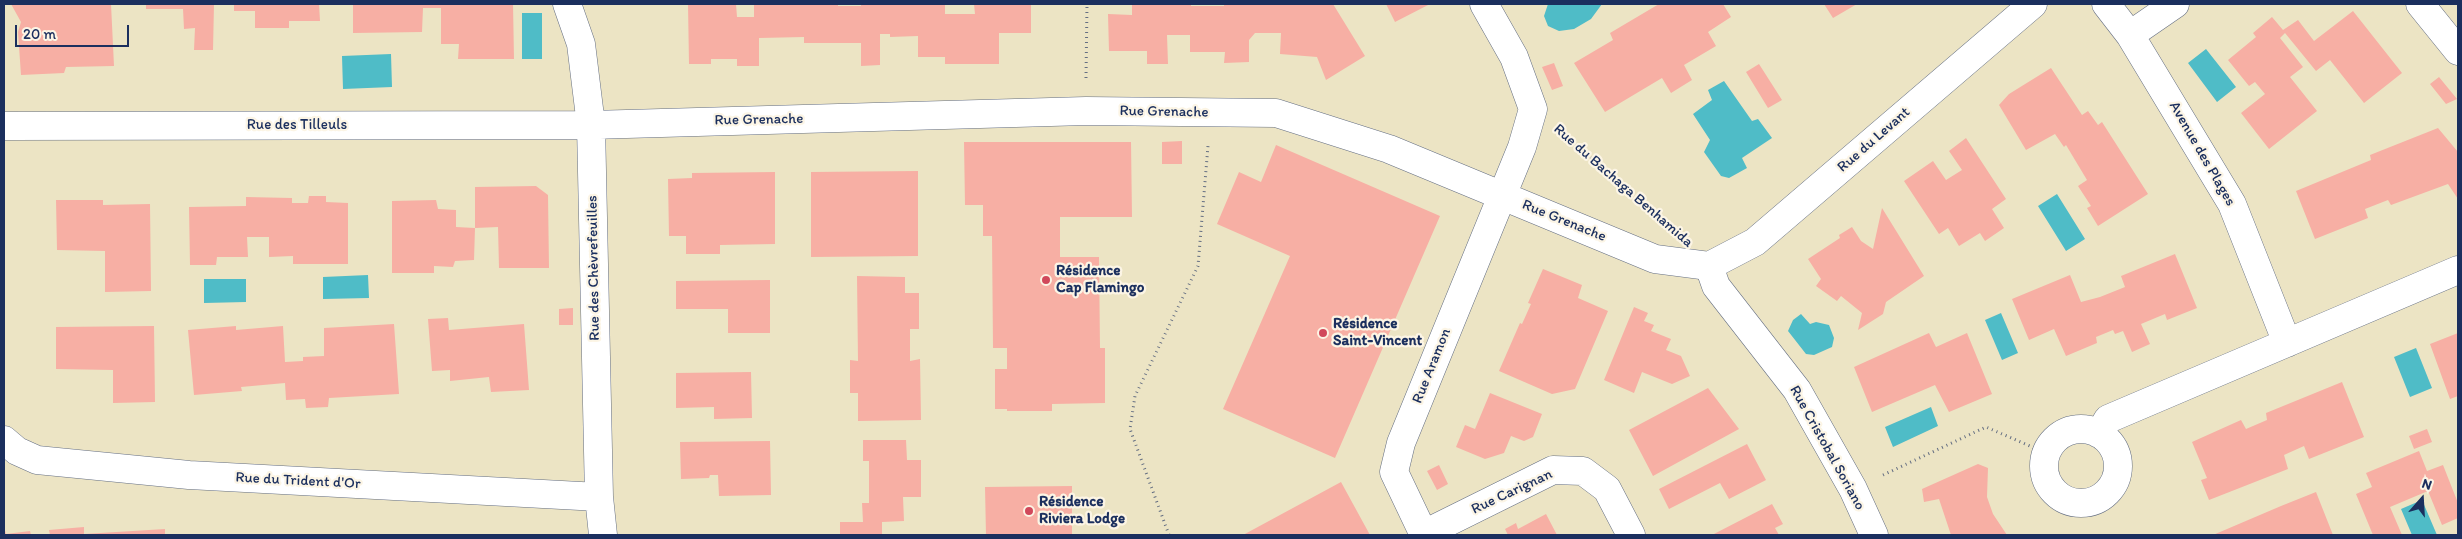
<!DOCTYPE html>
<meta charset="utf-8">
<style>
body{margin:0}
#map{position:relative;width:2462px;height:539px;overflow:hidden;background:#ece4c4;font-family:Itim,sans-serif}
canvas{display:block}
.frame{position:absolute;inset:0;border:5px solid #1b2f5e;pointer-events:none}
.north{position:absolute;left:2397px;top:474px;width:50px;height:50px;-webkit-text-stroke:4px #fcf5e5;paint-order:stroke;rotate:19deg;font-size:14px;font-weight:700;line-height:20px;text-align:center;color:#1b2f5e}
.north::after{content:'';display:block;margin:auto;width:18px;height:22px;background:#1b2f5e;clip-path:polygon(50% 0,100% 100%,50% 72%,0 100%)}
.scale{position:absolute;left:15px;top:25px;width:114px;height:22px;box-sizing:border-box;border:2px solid #1b2f5e;border-top:0;padding-left:6px;font-size:15px;line-height:18px;white-space:nowrap;color:#1b2f5e;-webkit-text-stroke:4px #fcf5e5;paint-order:stroke}
</style>
<div id="map">
<canvas width="2462" height="539"></canvas>
<div class="frame"></div>
<div class="north">N</div>
<div class="scale">20 m</div>
</div>
<script>
const g = document.querySelector('canvas').getContext('2d');
g.lineJoin = 'round';
function fill(path, color) { g.fillStyle = color; g.fill(path, 'evenodd'); }
const shape = rows => new Path2D(rows.map(r => 'M' + r).join(''));
function strokePath(path, color, width, dash) { g.strokeStyle = color; g.lineWidth = width; g.lineCap = dash ? 'butt' : 'round'; g.setLineDash(dash || []); g.stroke(path); }
function drawText(font, color, halo, rows, align = 'center') {
  g.font = font + ' Itim,sans-serif'; g.lineWidth = 4.5; g.setLineDash([]); g.textBaseline = 'middle'; g.strokeStyle = halo; g.fillStyle = color; for (const [text, x, y, turn = 0] of rows) {
    g.save(); g.translate(x, y); g.rotate((+turn || 0) * Math.PI / 180); g.textAlign = isNaN(turn) ? turn : align; if (halo) g.strokeText(text, 0, 0); g.fillText(text, 0, 0); g.restore();
  }
}
fill(shape([
 [1548,4,1602,4,1591,19,1574,29,1559,31,1548,26,1544,16],
 [522,13,542,13,542,59,522,59],
 [2206,49,2236,87,2217,102,2188,63],
 [391,54,392,87,343,89,342,56],
 [1724,81,1752,121,1758,119,1772,138,1742,158,1747,168,1729,178,1721,176,1704,152,1710,140,1693,114,1712,100,1708,90],
 [2057,194,2085,239,2066,251,2038,206],
 [368,275,369,298,323,299,323,277],
 [204,279,246,279,246,302,204,303],
 [2001,313,2018,353,2002,360,1985,320],
 [1801,314,1810,324,1816,322,1829,325,1834,338,1832,347,1814,355,1806,354,1788,331,1793,320],
 [2416,348,2432,388,2410,397,2394,357],
 [1931,407,1938,426,1893,447,1885,427],
 [2422,500,2437,535,2412,535,2401,509]
]), '#4fbcc7');
fill(shape([
 [11,4,111,4,114,66,66,67,64,73,21,75,18,32,21,22],
 [146,4,214,4,213,50,194,50,195,28,184,29,183,9,146,9],
 [234,4,319,4,320,21,289,21,289,28,255,28,255,11,234,11],
 [353,4,513,4,514,59,458,59,459,44,441,44,441,8,423,8,422,32,353,33],
 [688,4,736,4,737,17,754,17,754,4,838,4,838,6,861,6,861,4,945,4,945,14,975,14,974,4,1031,4,1031,33,999,33,999,64,945,64,945,57,918,57,918,36,890,37,890,34,880,34,880,65,861,66,861,43,804,43,804,37,759,38,759,66,737,66,737,59,711,59,711,64,689,64],
 [1132,4,1191,4,1191,6,1224,6,1224,4,1333,4,1365,56,1326,80,1317,57,1280,54,1281,33,1255,33,1249,40,1249,62,1224,63,1225,52,1190,52,1190,35,1167,35,1168,64,1147,64,1147,51,1109,51,1108,14,1132,15],
 [1386,4,1430,4,1395,22],
 [1659,4,1723,4,1731,17,1708,32,1716,46,1684,65,1692,80,1671,93,1662,78,1605,112,1574,63,1613,40,1610,33],
 [1824,4,1857,4,1833,18],
 [2353,11,2402,73,2364,103,2330,60,2316,71,2285,33,2280,38,2303,67,2290,77,2317,111,2269,149,2241,113,2265,94,2255,82,2249,86,2228,60,2256,37,2253,33,2272,17,2283,30,2298,20,2314,41],
 [1554,63,1563,86,1552,90,1542,67],
 [1759,64,1782,100,1768,108,1746,72],
 [2051,68,2082,115,2088,111,2098,125,2102,122,2148,194,2098,226,2087,208,2091,206,2078,186,2087,180,2066,145,2064,147,2055,134,2026,150,1999,105,2009,94],
 [2439,77,2457,99,2446,104,2430,84],
 [2438,128,2458,152,2458,199,2448,184,2391,205,2388,200,2365,209,2368,218,2315,239,2296,191,2371,160,2370,155],
 [1966,138,2006,199,1992,209,2004,228,1985,241,1980,233,1959,246,1948,228,1939,234,1904,181,1933,161,1946,180,1962,170,1949,151],
 [1182,141,1182,164,1162,164,1162,142],
 [964,142,1131,142,1132,217,1060,217,1060,257,1099,257,1100,348,1105,348,1105,403,1052,404,1052,411,1007,411,1007,409,995,409,995,369,1007,369,1007,348,993,348,992,236,983,236,983,205,965,205],
 [1276,145,1440,216,1335,458,1223,409,1290,256,1217,224,1239,172,1261,182],
 [918,171,918,256,811,257,811,172],
 [775,172,775,244,720,245,720,254,686,254,686,236,669,236,668,179,692,178,692,173],
 [536,186,548,195,549,268,499,268,498,227,475,228,475,187],
 [309,196,326,196,326,202,348,203,348,264,293,264,293,256,269,257,269,237,247,237,248,257,217,257,216,265,190,265,189,207,246,206,246,197,292,198,292,203,308,203],
 [56,200,103,200,103,205,150,204,151,291,105,292,105,251,57,250],
 [436,200,438,209,456,210,456,227,475,228,474,260,455,261,453,267,434,266,434,273,392,273,392,201],
 [1882,208,1924,276,1886,302,1883,314,1858,330,1862,313,1841,296,1837,301,1816,286,1821,279,1808,259,1840,238,1839,235,1852,227,1861,241,1873,249],
 [2175,254,2197,308,2167,320,2165,314,2141,324,2150,344,2132,352,2123,331,2115,334,2113,330,2096,337,2097,343,2066,356,2054,329,2029,340,2012,299,2070,275,2081,302,2100,297,2125,287,2121,276],
 [1543,269,1582,285,1578,298,1608,311,1575,389,1552,394,1499,371,1520,323,1522,324,1531,304,1528,303],
 [857,276,905,277,905,293,919,293,919,329,910,329,910,361,920,359,921,420,858,421,858,393,850,393,850,360,858,361],
 [770,280,770,333,728,333,728,309,676,309,676,281],
 [1634,307,1648,313,1644,321,1654,325,1651,331,1671,339,1666,350,1681,356,1690,376,1672,384,1642,372,1634,393,1604,380],
 [573,308,573,325,559,325,559,309],
 [448,318,449,330,524,324,529,390,491,392,489,377,450,381,450,370,432,371,428,319],
 [394,324,399,394,329,398,328,407,306,408,305,399,286,400,285,383,241,387,242,391,194,395,188,330,236,326,236,330,283,326,285,362,303,361,303,357,324,356,324,328],
 [154,326,155,402,113,403,113,370,56,369,56,327],
 [1929,333,1936,347,1967,333,1992,394,1949,412,1935,385,1872,412,1854,367],
 [2458,333,2458,396,2450,399,2430,344],
 [751,372,752,418,714,419,714,407,676,408,676,373],
 [2342,382,2364,437,2309,459,2304,446,2284,455,2288,469,2209,500,2201,480,2207,478,2192,442,2241,420,2246,429,2267,420,2266,413],
 [1708,388,1739,429,1653,476,1629,430],
 [1490,393,1542,414,1533,437,1524,441,1511,436,1504,453,1485,459,1456,447,1465,425,1475,429],
 [2427,429,2432,442,2414,449,2409,436],
 [863,440,906,440,907,460,921,460,921,497,903,497,904,521,882,522,882,535,840,535,840,522,863,522,862,503,869,503,869,461,863,461],
 [770,441,771,495,719,496,718,475,710,475,709,478,681,479,680,442],
 [1747,444,1766,480,1729,499,1720,483,1669,509,1659,489],
 [2419,451,2427,471,2443,465,2458,503,2458,518,2442,525,2428,491,2390,507,2402,535,2373,535,2356,494,2372,487,2366,473],
 [1978,464,1988,468,1987,497,1993,514,2007,535,1951,535,1939,499,1924,502,1922,489],
 [1439,465,1448,484,1437,490,1427,471],
 [1341,482,1370,535,1243,535],
 [1072,486,1072,535,986,535,985,487],
 [2316,492,2333,535,2213,535,2281,506],
 [1772,504,1783,524,1775,528,1779,535,1712,535],
 [1546,514,1557,535,1508,535,1505,529,1516,523,1518,529],
 [4,527,6,534,30,531,31,535,4,535],
 [84,527,84,535,50,535,49,530],
 [165,529,165,535,84,535,84,534]
]), '#f7afa4');
const pedestrian = shape([
 [1709,266,1716,286,1797,390,1853,489,1874,535]
]);
const minor = shape([
 [567,4,581,44,591,125,599,497,603,535],
 [2106,4,2130,35,2232,204,2287,343],
 [2420,4,2458,51],
 [2130,35,2175,4],
 [4,126,591,125,1086,111,1276,113,1389,149,1655,259,1709,266,1755,242,2033,4],
 '2044 466a37 37 0 1 1 74 0a37 37 0 1 1-74 0Z',
 [2099,434,2108,419,2458,270],
 [4,440,17,451,37,460,189,475,599,497],
 [1424,534,1553,470,1583,471,1607,489,1631,535],
 [1424,535,1394,472,1401,443,1522,147,1533,109,1514,57,1484,4]
]);
strokePath(pedestrian, '#646e82', 29);
strokePath(minor, '#646e82', 29);
strokePath(shape([
 [1086,78,1087,4],
 [1560,132,1673,226],
 [1883,475,1986,427,2046,453],
 [1169,535,1130,429,1135,396,1198,266,1208,146]
]), '#646e82', 3, [1, 4]);
strokePath(pedestrian, '#fff', 28);
strokePath(minor, '#fff', 28);
for (const [x, y, r, color] of [
 [1046,280,5,"#d1495b"],
 [1323,333,5,"#d1495b"],
 [1029,511,5,"#d1495b"]
]) { const dot = new Path2D(); dot.arc(x, y, r, 0, 2 * Math.PI); g.fillStyle = color; g.fill(dot); strokePath(dot, '#fcf5e5', 2); }
drawText('15px', '#1b2f5e', '#fcf5e5', [
 ["Rue Grenache",1164,112,1],
 ["Rue Grenache",759,120,-1],
 ["Rue des Tilleuls",297,125],
 ["Rue du Levant",1874,140,-41],
 ["Avenue des Plages",2202,154,60],
 ["Rue du Bachaga Benhamida",1623,186,41],
 ["Rue Grenache",1564,221,22],
 ["Rue des Chèvrefeuilles",594,268,-91],
 ["Rue Aramon",1432,366,-68],
 ["Rue Cristobal Soriano",1827,448,61],
 ["Rue du Trident d'Or",298,481,3],
 ["Rue Carignan",1512,492,-25]
]);
drawText('bold 15px', '#1b2f5e', '#fcf5e5', [
 ["Résidence",1056,271],
 ["Cap Flamingo",1056,288],
 ["Résidence",1333,324],
 ["Saint-Vincent",1333,341],
 ["Résidence",1039,502],
 ["Riviera Lodge",1039,519]
], 'left');
</script>
